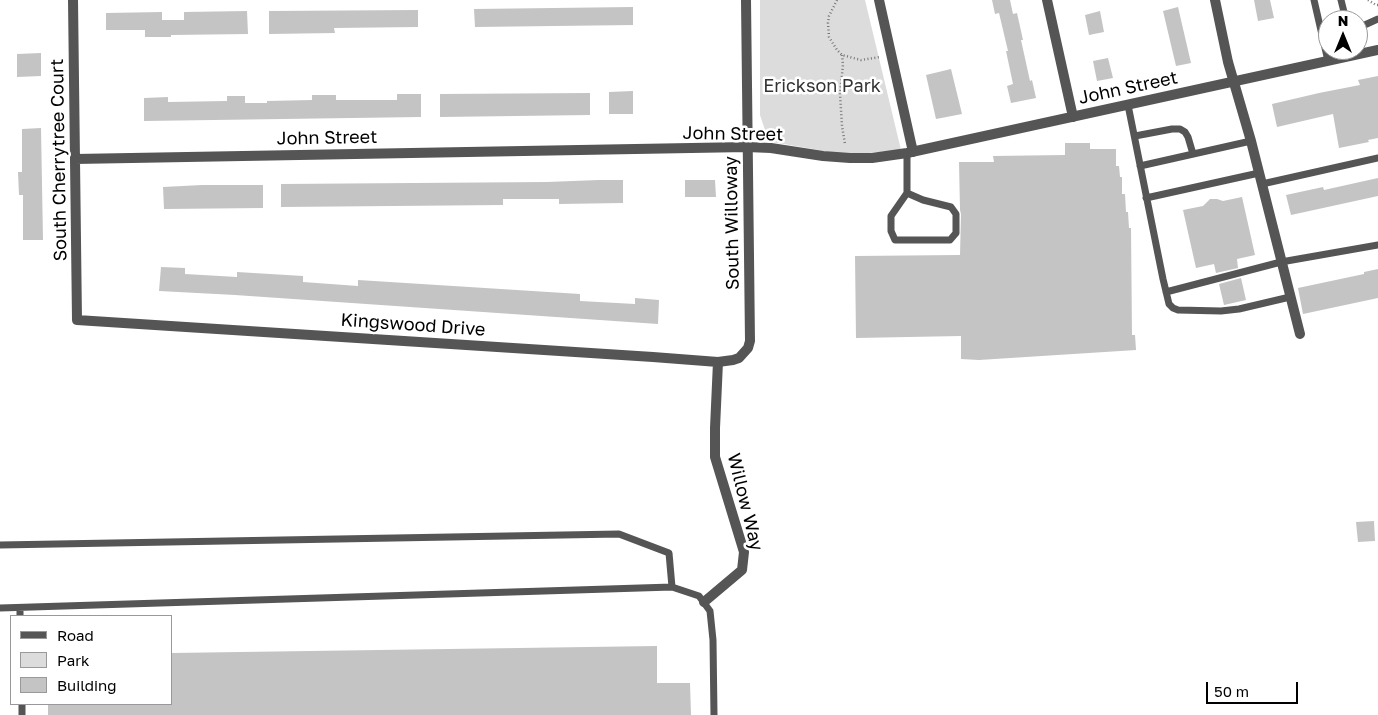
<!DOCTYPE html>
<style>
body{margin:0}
#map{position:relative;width:1378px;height:715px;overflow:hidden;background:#fff;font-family:"Golos Text",sans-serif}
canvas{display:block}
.legend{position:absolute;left:10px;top:615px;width:162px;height:90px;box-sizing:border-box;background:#fff;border:1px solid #999;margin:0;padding:6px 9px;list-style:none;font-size:15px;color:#000}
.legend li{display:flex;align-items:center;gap:10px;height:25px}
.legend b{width:25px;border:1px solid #999}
.north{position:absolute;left:1318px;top:10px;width:50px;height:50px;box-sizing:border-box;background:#fff;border:1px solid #999;border-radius:50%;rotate:0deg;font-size:14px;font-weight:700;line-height:20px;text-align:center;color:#000}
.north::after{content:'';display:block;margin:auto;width:18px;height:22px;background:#000;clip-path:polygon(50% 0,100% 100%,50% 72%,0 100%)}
.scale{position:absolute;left:1206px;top:682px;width:92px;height:22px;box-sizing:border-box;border:2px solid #000;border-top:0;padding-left:6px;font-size:15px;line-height:18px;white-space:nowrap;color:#000;-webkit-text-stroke:4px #fff;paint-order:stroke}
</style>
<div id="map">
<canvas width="1378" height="715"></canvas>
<ul class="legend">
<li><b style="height:6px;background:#555"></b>Road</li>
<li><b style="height:14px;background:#dcdcdc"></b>Park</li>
<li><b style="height:14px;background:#c4c4c4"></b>Building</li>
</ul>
<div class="north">N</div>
<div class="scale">50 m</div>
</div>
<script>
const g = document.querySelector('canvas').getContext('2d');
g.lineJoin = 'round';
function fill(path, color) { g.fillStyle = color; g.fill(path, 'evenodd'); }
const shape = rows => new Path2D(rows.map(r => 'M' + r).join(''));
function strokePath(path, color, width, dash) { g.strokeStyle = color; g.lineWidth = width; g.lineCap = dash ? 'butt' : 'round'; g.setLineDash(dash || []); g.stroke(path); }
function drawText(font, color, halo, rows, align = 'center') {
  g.font = font + ' "Golos Text",sans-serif'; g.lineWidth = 5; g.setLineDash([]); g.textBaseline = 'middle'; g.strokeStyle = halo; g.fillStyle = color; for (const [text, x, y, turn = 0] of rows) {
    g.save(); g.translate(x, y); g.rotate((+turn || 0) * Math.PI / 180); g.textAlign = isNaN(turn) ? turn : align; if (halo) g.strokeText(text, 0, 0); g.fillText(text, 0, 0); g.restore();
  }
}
fill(shape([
 [760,0,865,0,901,150,848,155,760,140,765,130,760,115]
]), '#dcdcdc');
fill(shape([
 [992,0,1010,0,1013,14,1017,13,1023,40,1021,40,1030,81,1032,80,1036,98,1011,103,1007,86,1013,84,1006,51,1008,51,999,13,995,14],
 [1254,0,1270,0,1274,18,1258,21],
 [633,7,633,25,475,27,474,9],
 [1178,7,1191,63,1176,66,1163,11],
 [418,10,418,27,334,28,335,33,269,34,269,11],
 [247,11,248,34,171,35,171,37,145,37,145,30,106,30,106,13,162,12,162,20,184,20,184,12],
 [1100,11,1104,32,1089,35,1085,15],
 [41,53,41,76,17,77,17,54],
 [1108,58,1113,78,1097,81,1093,61],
 [951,69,962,114,936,119,926,75],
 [1378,76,1378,138,1368,140,1369,142,1339,148,1333,114,1277,127,1272,104,1319,93,1360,85,1358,80],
 [633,91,633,114,609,114,609,92],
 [590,93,590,115,440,117,440,94],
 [397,94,421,94,421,117,144,121,144,98,168,97,168,102,227,101,227,96,245,96,245,103,267,103,267,101,312,100,312,95,336,95,336,100,397,100],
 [41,128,43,240,23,240,23,195,19,195,18,172,22,172,22,129],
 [1065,143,1090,143,1090,149,1116,149,1116,166,1119,166,1120,177,1122,177,1122,194,1125,194,1126,212,1128,212,1129,228,1131,228,1132,335,1135,335,1136,350,979,360,961,359,961,336,856,338,855,256,960,255,961,214,960,210,959,162,994,162,993,156,1065,155],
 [1378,178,1378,196,1291,215,1286,195,1323,187,1324,190],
 [599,180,623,180,623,203,559,204,559,199,503,199,503,205,281,207,281,184,547,182],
 [685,180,715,180,716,197,685,197],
 [202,185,263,185,263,208,164,209,163,187],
 [1242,197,1255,255,1237,259,1238,268,1216,273,1214,264,1196,268,1183,210,1203,206,1210,199,1217,199,1223,201],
 [161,267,185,268,185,274,237,277,237,272,303,276,303,282,358,286,358,280,580,294,580,301,635,304,635,298,659,300,658,324,235,295,159,291],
 [1378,269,1378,298,1303,314,1298,288,1364,274,1364,272],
 [1241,278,1246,300,1224,305,1219,284],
 [1374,521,1375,541,1358,542,1356,522],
 [657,646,657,683,690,683,691,715,48,715,48,704,171,704,171,653]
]), '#c4c4c4');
strokePath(shape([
 [837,0,829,16,828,23,829,37,837,50,842,55,861,60,880,57],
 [1368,0,1376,5,1378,5],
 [842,55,843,65,840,94,842,126,845,144]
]), '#777', 2.5, [1, 2.5]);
strokePath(shape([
 [1314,0,1328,61],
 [1341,0,1346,20],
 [1358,28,1378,19],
 [1128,105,1163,279,1169,304,1173,308,1178,310,1221,311,1239,309,1290,297],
 [1135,136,1172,129,1180,129,1185,132,1188,137,1193,154],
 [907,153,907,193,891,216,891,231,895,240,950,240,956,233,956,214,951,207,923,200,907,193],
 [1140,166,1251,141],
 [1262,184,1378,158],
 [1146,198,1259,173],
 [1166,292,1281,262,1378,245],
 [0,545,619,534,669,553,672,587,0,608],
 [672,587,699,596,710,611,713,640,714,715],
 [20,608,20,616],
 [22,704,22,715]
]), '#555', 7);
strokePath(shape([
 [73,0,77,320,653,357,718,362,733,360,739,358,748,348,750,341,746,0],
 [879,0,913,152],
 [1047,0,1073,117],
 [1215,0,1228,62,1251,141,1300,334],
 [75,159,747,147,771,148,823,156,850,158,872,158,907,153,1378,50],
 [704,602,742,570,744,552,715,457,715,428,718,362]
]), '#555', 10);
drawText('18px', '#333', '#fff', [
 ["Erickson Park",822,86]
]);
drawText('18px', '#000', '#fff', [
 ["John Street",1128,88,-12],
 ["John Street",733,134,1],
 ["John Street",327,138,-1],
 ["South Cherrytree Court",59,160,-91],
 ["South Willoway",732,223,-91],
 ["Kingswood Drive",413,325,4],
 ["Willow Way",745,502,76]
]);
</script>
